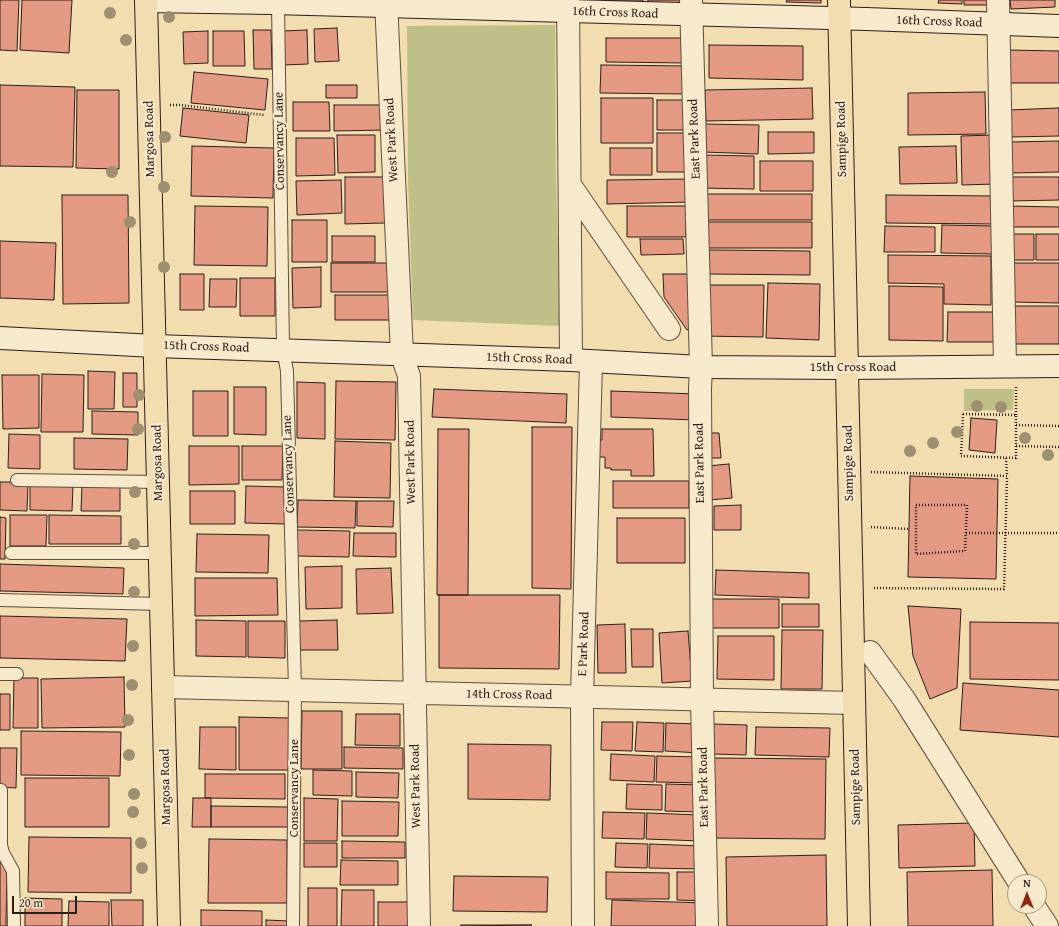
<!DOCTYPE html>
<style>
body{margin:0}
#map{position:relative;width:1059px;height:926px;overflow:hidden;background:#f2ddb1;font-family:"Gentium Book Plus",serif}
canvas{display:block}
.north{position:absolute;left:1007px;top:874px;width:40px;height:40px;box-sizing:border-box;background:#f7e9cc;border:1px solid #a69884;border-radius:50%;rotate:0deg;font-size:11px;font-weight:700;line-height:16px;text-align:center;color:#2d1f19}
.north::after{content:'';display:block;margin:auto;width:14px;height:18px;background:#8f2418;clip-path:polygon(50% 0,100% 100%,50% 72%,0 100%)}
.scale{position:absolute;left:12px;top:896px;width:65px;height:18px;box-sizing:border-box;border:2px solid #2d1f19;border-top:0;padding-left:5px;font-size:12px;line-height:14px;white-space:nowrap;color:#2d1f19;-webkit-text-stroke:3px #f7e9cc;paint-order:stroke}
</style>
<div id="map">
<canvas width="1059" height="926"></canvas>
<div class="north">N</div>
<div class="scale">20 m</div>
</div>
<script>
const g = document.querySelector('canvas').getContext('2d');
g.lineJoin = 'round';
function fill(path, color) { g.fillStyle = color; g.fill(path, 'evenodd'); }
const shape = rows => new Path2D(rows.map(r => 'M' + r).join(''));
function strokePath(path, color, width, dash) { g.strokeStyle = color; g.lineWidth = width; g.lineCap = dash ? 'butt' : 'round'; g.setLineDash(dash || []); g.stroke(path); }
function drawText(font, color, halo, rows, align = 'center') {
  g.font = font + ' "Gentium Book Plus",serif'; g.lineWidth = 4; g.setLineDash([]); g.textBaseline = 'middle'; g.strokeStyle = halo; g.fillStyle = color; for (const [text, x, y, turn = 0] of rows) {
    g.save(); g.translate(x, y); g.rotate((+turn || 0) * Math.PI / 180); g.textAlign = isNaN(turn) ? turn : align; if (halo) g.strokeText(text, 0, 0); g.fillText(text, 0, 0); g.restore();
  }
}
fill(shape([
 [555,25,556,178,560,326,413,320,408,179,407,26],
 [964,389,1014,389,1013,410,964,411]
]), '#bfbf88');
const building = shape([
 [0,0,19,0,17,51,0,50,0,0],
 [22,0,72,0,69,53,20,50,22,0],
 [588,0,643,0,643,4,588,0],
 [648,0,687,0,687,9,647,8,648,0],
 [787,0,821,0,821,3,786,2,787,0],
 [939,0,962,0,962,4,938,3,939,0],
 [964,0,991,0,991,5,964,5,964,0],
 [1010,0,1055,0,1055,7,1011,9,1010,0],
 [337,28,339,61,315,62,314,29,337,28],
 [253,30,271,30,272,69,254,69,253,30],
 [307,30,308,64,284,65,282,31,307,30],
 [208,31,208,63,184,64,183,32,208,31],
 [213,31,244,31,245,66,213,66,213,31],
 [606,38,687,38,687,63,606,62,606,38],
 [709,45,803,46,803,80,709,78,709,45],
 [1007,50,1059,51,1059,83,1007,83,1007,50],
 [601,65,690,66,689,94,600,93,601,65],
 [194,72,268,79,265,110,191,103,194,72],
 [0,85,75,87,73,167,0,166,0,85],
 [326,85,357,85,357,98,326,98,326,85],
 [812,88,813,119,706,121,705,90,812,88],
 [77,90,119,90,119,169,76,168,77,90],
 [985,92,986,134,908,135,908,93,985,92],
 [601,98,653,98,653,143,601,143,601,98],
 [657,100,686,100,686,130,657,130,657,100],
 [293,102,329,102,330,131,293,131,293,102],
 [334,105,385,105,385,130,334,131,334,105],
 [183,108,249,115,246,143,180,136,183,108],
 [1059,108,1059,136,1010,137,1009,110,1059,108],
 [704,124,759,125,758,154,703,152,704,124],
 [768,132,814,132,814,153,768,154,768,132],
 [657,133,692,133,692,172,657,172,657,133],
 [337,135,375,135,375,172,338,173,337,135],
 [994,135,995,184,962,185,961,136,994,135],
 [296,138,334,138,335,175,296,176,296,138],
 [1059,141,1059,172,1010,173,1009,142,1059,141],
 [192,146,274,148,273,198,191,196,192,146],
 [956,146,957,183,900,184,899,147,956,146],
 [610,148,652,148,652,175,610,175,610,148],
 [701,155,754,156,754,189,700,188,701,155],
 [760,161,813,161,813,191,760,191,760,161],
 [345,177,385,177,385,223,345,224,345,177],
 [1010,177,1059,177,1059,200,1010,201,1010,177],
 [692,179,692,202,607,204,607,180,692,179],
 [341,180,342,213,297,215,296,181,341,180],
 [707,194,812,194,812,220,707,220,707,194],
 [62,195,128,195,129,303,63,304,62,195],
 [886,195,998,196,998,224,886,223,886,195],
 [195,206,268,207,267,266,194,265,195,206],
 [627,206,686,206,686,237,627,237,627,206],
 [1006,206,1059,207,1059,227,1006,227,1006,206],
 [292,220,327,220,327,262,292,262,292,220],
 [707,222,812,222,812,248,707,248,707,222],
 [942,225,996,226,995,254,941,253,942,225],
 [885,226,935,227,935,252,884,252,885,226],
 [1010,234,1034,234,1034,260,1010,260,1010,234],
 [1036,234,1059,234,1059,260,1036,260,1036,234],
 [332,236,375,236,375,262,332,262,332,236],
 [640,239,683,239,684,254,641,255,640,239],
 [0,241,56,243,54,300,0,298,0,241],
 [709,250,810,251,810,275,709,274,709,250],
 [888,255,991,256,991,305,944,304,944,284,888,283,888,255],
 [331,263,392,263,392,292,331,292,331,263],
 [1012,263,1059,263,1059,303,1012,302,1012,263],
 [321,267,321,307,293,308,292,268,321,267],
 [180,274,204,274,204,310,180,310,180,274],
 [663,274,694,274,694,328,687,330,664,297,663,274],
 [240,278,275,278,275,316,240,316,240,278],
 [210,279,237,279,236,307,209,307,210,279],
 [768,283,820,284,819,340,766,338,768,283],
 [702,285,764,285,763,337,702,336,702,285],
 [889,286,943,287,943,341,889,340,889,286],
 [335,295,393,295,393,320,335,320,335,295],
 [1011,306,1059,306,1059,344,1011,344,1011,306],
 [948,312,1001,312,1001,342,947,342,948,312],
 [88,371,115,372,114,409,88,409,88,371],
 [123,373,137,373,137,407,123,407,123,373],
 [42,374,84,375,83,432,41,432,42,374],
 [2,375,39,375,39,428,3,429,2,375],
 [336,381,396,382,395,440,335,439,336,381],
 [297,382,325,383,325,439,297,438,297,382],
 [234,387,266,387,266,435,234,434,234,387],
 [434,389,567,394,566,423,432,417,434,389],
 [193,391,228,391,228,436,193,436,193,391],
 [611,391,697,394,696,420,611,417,611,391],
 [92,411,138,412,138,435,92,434,92,411],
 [971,418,997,420,995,453,969,450,971,418],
 [532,427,572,427,571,589,532,588,532,427],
 [438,429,469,429,468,595,437,595,438,429],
 [602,429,653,429,654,476,631,476,631,470,611,470,611,468,605,468,605,457,592,457,591,441,602,440,602,429],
 [708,433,719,433,721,458,710,458,708,433],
 [9,434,40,435,40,469,8,468,9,434],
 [74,438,128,439,127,470,74,469,74,438],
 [335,441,391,443,390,498,334,497,335,441],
 [189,446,239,446,239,484,189,485,189,446],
 [242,446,283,446,282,480,242,480,242,446],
 [729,464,732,498,710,500,707,466,729,464],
 [910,476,998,479,996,579,908,577,910,476],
 [613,481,689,481,689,508,613,508,613,481],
 [0,482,28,482,27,511,0,510,0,482],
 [30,485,73,486,72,511,30,510,30,485],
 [82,485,120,486,120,511,81,511,82,485],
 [246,486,286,487,286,524,245,523,246,486],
 [190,491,235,491,235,524,190,524,190,491],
 [298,500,356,501,355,528,297,527,298,500],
 [357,501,394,501,393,527,357,526,357,501],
 [741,505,741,530,714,530,714,506,741,505],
 [10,515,47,515,46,546,10,546,10,515],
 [49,515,121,516,121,544,49,544,49,515],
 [0,517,6,518,5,559,0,559,0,517],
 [617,518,685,518,685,563,617,563,617,518],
 [297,530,350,531,349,557,297,556,297,530],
 [354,533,396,533,396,557,353,556,354,533],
 [197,534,269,535,268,573,196,572,197,534],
 [0,564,124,568,123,594,0,591,0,564],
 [342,566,342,608,306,609,305,567,342,566],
 [391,568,393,613,357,614,356,569,391,568],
 [716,570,809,573,809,598,715,595,716,570],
 [195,578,277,578,278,615,195,616,195,578],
 [439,595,560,595,559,669,439,668,439,595],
 [710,599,779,599,779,628,710,628,710,599],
 [782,604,819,604,819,627,782,627,782,604],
 [908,606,961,609,957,688,930,699,913,656,908,606],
 [0,616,127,619,125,661,0,658,0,616],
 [196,620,246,621,246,657,196,656,196,620],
 [337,620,338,650,300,650,299,621,337,620],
 [248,621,285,621,285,658,248,657,248,621],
 [970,622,1059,623,1059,680,970,679,970,622],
 [625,624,626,673,598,673,597,625,625,624],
 [631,629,653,629,653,667,632,667,631,629],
 [782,630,823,630,822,689,781,689,782,630],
 [688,631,692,681,662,683,659,633,688,631],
 [718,636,774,636,774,680,717,679,718,636],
 [124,677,125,727,42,728,41,679,124,677],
 [14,678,38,678,38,728,13,728,14,678],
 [963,683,1059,690,1059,737,960,730,963,683],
 [0,694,10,694,10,730,0,730,0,694],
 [302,711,342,711,342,769,301,769,302,711],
 [356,714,400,714,400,746,355,745,356,714],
 [239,717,290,718,290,770,239,770,239,717],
 [602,722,633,722,632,751,601,750,602,722],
 [637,722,664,723,663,752,635,751,637,722],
 [666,723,701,724,700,753,665,751,666,723],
 [713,724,747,725,746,755,713,754,713,724],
 [200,727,236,727,236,770,199,769,200,727],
 [756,727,830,728,829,757,755,755,756,727],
 [21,731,121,732,120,776,21,775,21,731],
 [468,744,551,745,550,800,468,799,468,744],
 [344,747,403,748,403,769,344,768,344,747],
 [0,748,17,748,16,788,0,787,0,748],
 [611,754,655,756,654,782,610,780,611,754],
 [657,756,700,757,700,783,656,782,657,756],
 [712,758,826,759,825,839,711,838,712,758],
 [313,770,352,771,352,796,313,795,313,770],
 [356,772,399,773,398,798,356,797,356,772],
 [205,774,285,774,285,799,205,798,205,774],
 [25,778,109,778,109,827,25,827,25,778],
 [627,784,662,785,662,810,626,809,627,784],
 [666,784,700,785,699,812,665,811,666,784],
 [193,798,211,798,211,827,192,827,193,798],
 [304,798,338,799,337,841,304,841,304,798],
 [342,801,399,802,398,836,342,836,342,801],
 [211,806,288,807,288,827,211,827,211,806],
 [603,812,645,813,644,839,602,838,603,812],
 [647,813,702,815,701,841,646,839,647,813],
 [974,823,975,866,899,868,898,825,974,823],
 [29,837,131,838,131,893,28,892,29,837],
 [209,839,287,840,287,903,208,903,209,839],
 [342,841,405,842,405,858,342,858,342,841],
 [304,843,337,843,337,867,304,867,304,843],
 [616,843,648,844,647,868,615,867,616,843],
 [650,844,701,846,701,869,649,868,650,844],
 [826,855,827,926,727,926,726,857,826,855],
 [0,860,7,860,6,926,0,926,0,860],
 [341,860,398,861,398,885,340,885,341,860],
 [992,870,993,926,908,926,907,872,992,870],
 [606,872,669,873,669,899,606,899,606,872],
 [677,872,704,872,703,901,677,900,677,872],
 [454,876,548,877,547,912,453,911,454,876],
 [308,888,337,888,337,926,308,926,308,888],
 [342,890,374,890,374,926,341,926,342,890],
 [25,898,62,899,62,926,25,926,25,898],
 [111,900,143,900,143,926,112,926,111,900],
 [612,900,705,903,705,926,611,926,612,900],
 [69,901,109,902,109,926,68,926,69,901],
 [378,902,409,902,409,926,378,926,378,902],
 [201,910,262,911,262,926,201,926,201,910],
 [266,920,289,921,289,926,266,926,266,920],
 [461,925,532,925,461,926,461,925]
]);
fill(building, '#e49983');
strokePath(building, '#2d1f19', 1);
const lane = shape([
 [278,3,283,349,287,371,295,690,293,926],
 [17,480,158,482],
 [11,553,160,553],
 [0,600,161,604],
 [0,674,17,674],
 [1,790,1,845,3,853,13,871,14,926]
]);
const street = shape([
 [386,0,402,355,409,376,419,926],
 [568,0,571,360],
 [691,0,701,367,700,389,702,700,707,926],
 [998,0,1005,366],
 [570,185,669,329],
 [870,652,904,699,1019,882],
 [163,687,854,703],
 [1034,906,1047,926],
 [583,926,582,697,591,362]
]);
const secondary = shape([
 [146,1,272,3,866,19,1059,26],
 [0,338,155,346,571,360,701,367,847,368,1059,366]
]);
const primary = shape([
 [146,0,169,926],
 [839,0,859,926]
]);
strokePath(lane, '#5e4e3f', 14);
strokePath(street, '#5e4e3f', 24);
strokePath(secondary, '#2d1f19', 24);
strokePath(primary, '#2d1f19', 24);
strokePath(shape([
 [170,105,180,105,264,115],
 [963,414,1016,415,1016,458,961,456,963,414],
 [1016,415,1016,387],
 [1016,425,1059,426],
 [1016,446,1059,447],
 [1006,458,1007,476],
 [871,472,1007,476,1004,589,872,588],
 [916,505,967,505,965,551,916,554,916,505],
 [871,527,909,529],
 [966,533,1059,533]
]), '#2d1f19', 2.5, [1, 2]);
strokePath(lane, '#f7e9cc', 12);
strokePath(street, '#f7e9cc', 22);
strokePath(secondary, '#f7e9cc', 22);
strokePath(primary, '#f2ddb1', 22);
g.fillStyle = '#9e8f70';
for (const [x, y] of [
 [110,13],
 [169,17],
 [126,40],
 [165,137],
 [112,172],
 [164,187],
 [130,222],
 [164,267],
 [139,395],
 [977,406],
 [1001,407],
 [138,429],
 [957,432],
 [1025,438],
 [933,443],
 [910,451],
 [1048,455],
 [135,492],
 [134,544],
 [134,592],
 [133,646],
 [132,685],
 [128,720],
 [129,755],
 [134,794],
 [133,812],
 [141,843],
 [142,868]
]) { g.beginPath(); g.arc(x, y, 6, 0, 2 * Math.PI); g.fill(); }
drawText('13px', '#2d1f19', '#f7e9cc', [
 ["16th Cross Road",615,13,2],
 ["16th Cross Road",939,22,2],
 ["Margosa Road",150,139,-91],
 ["East Park Road",695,139,-92],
 ["Sampige Road",842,139,-91],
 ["West Park Road",392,140,-93],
 ["Conservancy Lane",280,141,-91],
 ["15th Cross Road",206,347,2],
 ["15th Cross Road",529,359,2],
 ["15th Cross Road",853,368],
 ["West Park Road",411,462,-91],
 ["Margosa Road",158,463,-91],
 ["East Park Road",700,463,-91],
 ["Sampige Road",849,463,-91],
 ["Conservancy Lane",289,464,-92],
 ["E Park Road",584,644,-88],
 ["14th Cross Road",509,695,1],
 ["West Park Road",416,786,-91],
 ["Margosa Road",166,787,-91],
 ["East Park Road",704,787,-91],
 ["Sampige Road",856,787,-91],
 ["Conservancy Lane",295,788,-90]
]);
</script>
